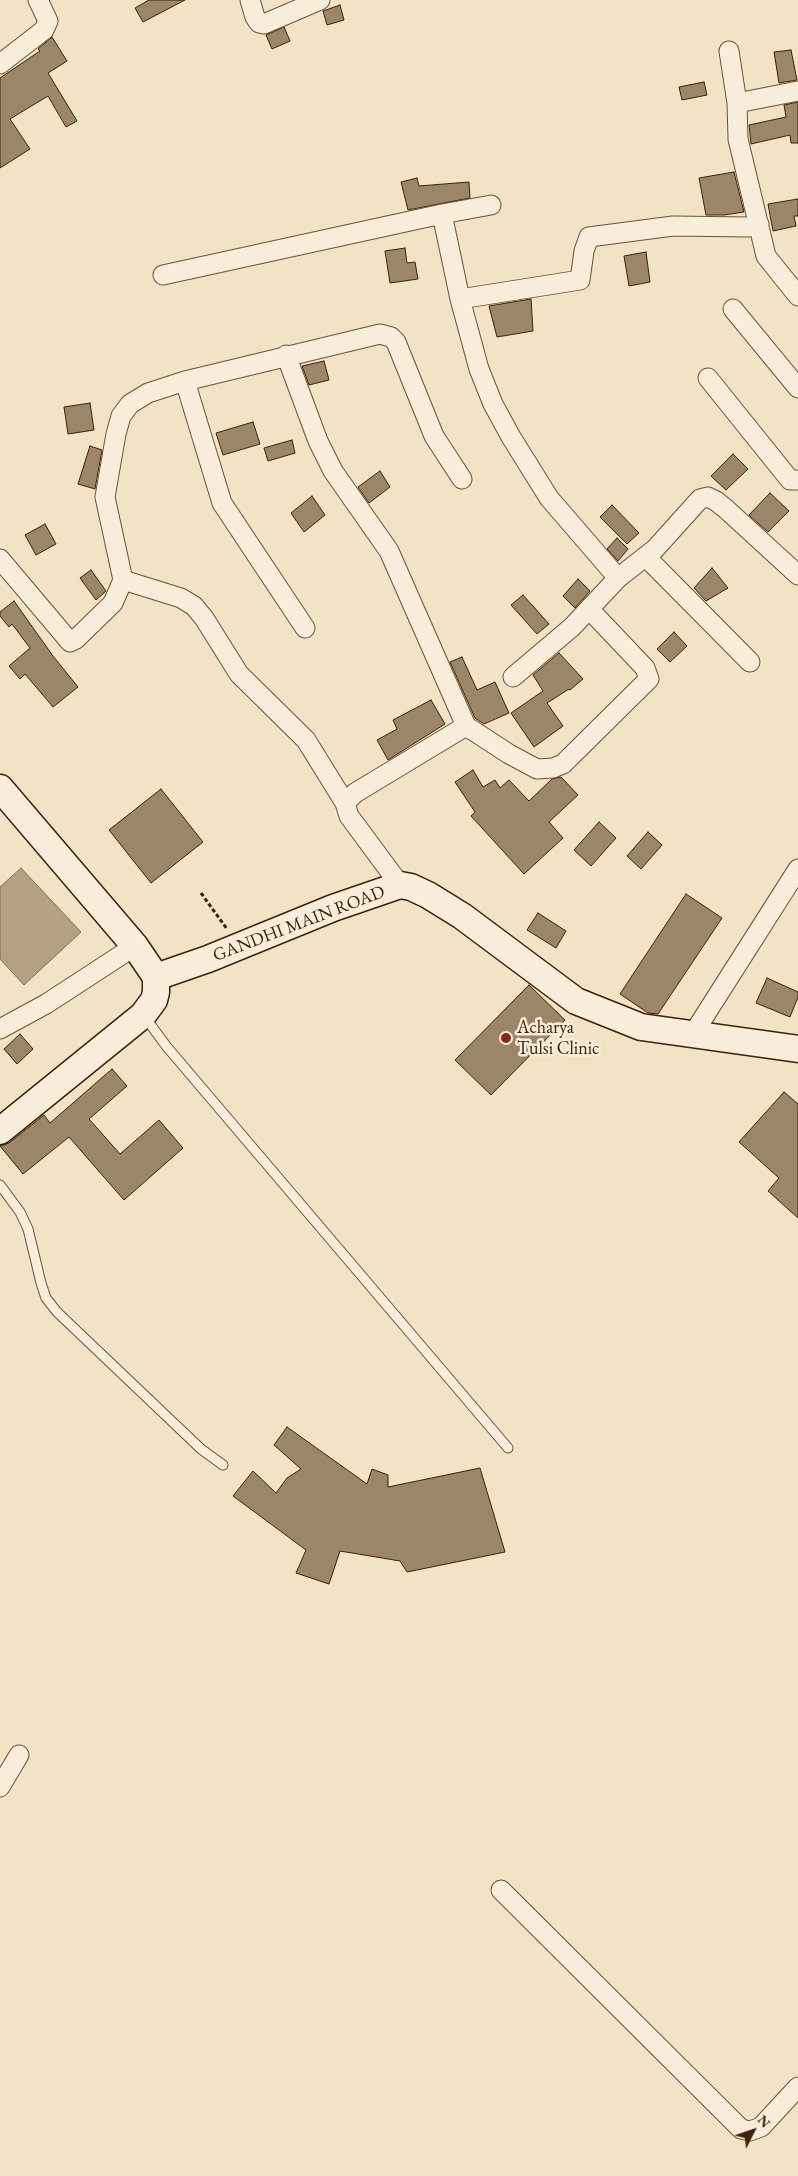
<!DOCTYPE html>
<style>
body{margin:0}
#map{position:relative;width:798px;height:2176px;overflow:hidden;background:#f2e3c6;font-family:"EB Garamond",serif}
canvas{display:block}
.north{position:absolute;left:728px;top:2106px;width:50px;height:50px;-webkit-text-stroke:4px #f7edda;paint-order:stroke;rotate:49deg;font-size:14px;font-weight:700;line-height:20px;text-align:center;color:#3c2105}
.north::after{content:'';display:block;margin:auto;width:18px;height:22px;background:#3c2105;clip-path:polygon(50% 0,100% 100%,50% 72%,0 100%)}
</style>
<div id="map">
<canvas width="798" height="2176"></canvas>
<div class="north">N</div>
</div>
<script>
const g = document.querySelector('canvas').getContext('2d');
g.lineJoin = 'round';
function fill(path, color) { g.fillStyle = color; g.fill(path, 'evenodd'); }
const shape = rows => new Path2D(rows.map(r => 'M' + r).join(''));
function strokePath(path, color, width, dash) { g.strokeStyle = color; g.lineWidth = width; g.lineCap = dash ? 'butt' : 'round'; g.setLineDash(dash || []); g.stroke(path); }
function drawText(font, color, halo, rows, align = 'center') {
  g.font = font + ' "EB Garamond",serif'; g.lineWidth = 5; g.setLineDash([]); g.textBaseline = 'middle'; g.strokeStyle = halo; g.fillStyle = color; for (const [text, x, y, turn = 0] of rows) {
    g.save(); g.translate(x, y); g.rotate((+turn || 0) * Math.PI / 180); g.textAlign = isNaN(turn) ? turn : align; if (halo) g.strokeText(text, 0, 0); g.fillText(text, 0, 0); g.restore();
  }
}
const water = shape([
 [21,868,81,932,24,985,0,959,0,887,21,868]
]);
fill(water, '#b4a184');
strokePath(water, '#846e51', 1);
const building = shape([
 [149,0,185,0,143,22,135,8,149,0],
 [340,5,344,20,327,25,323,11,340,5],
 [284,27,290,41,272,49,266,35,284,27],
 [52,37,67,61,48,73,77,121,66,127,48,96,10,119,30,149,0,168,0,78,40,51,38,49,52,37],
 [791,50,797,80,779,83,774,52,791,50],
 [704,82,707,95,682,100,679,87,704,82],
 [798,102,798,143,791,143,790,135,751,144,749,125,786,117,784,105,798,102],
 [734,172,744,212,724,215,706,215,699,178,734,172],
 [417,178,419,186,469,182,470,198,408,210,401,182,417,178],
 [798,199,798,216,794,216,796,226,773,231,768,204,798,199],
 [405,248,407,263,415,262,418,279,390,283,385,251,405,248],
 [646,252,650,282,629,286,624,256,646,252],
 [531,299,533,331,497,337,489,306,531,299],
 [324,361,329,380,309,385,302,366,324,361],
 [90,403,94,430,68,434,64,407,90,403],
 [253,422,260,444,223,455,216,433,253,422],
 [292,440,295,453,268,461,264,448,292,440],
 [90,446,102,450,95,489,78,484,90,446],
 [733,454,748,469,726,490,711,476,733,454],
 [380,471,390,487,369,503,358,487,380,471],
 [770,493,789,511,768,532,749,515,770,493],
 [312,496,325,515,304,532,291,513,312,496],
 [612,505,639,533,627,544,600,517,612,505],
 [45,524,56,544,36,555,25,535,45,524],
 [617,538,628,549,618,561,607,549,617,538],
 [712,568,728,588,706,601,694,588,712,568],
 [91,570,106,591,96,600,80,578,91,570],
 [578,579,590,591,575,608,563,596,578,579],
 [523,595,549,624,537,634,511,605,523,595],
 [14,601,53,656,78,687,53,707,25,674,20,679,9,666,30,648,12,624,9,627,0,616,0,612,14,601],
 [674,632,687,646,670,662,657,649,674,632],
 [559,653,583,679,570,690,569,689,547,703,563,726,534,747,511,713,543,691,533,675,559,653],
 [462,657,477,690,495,682,509,713,484,724,475,718,450,662,462,657],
 [431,700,445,724,388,760,377,740,397,729,393,720,431,700],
 [473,770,483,787,495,780,500,788,509,780,529,801,552,779,561,777,578,795,549,822,563,838,524,874,471,816,475,812,455,782,473,770],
 [161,789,203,842,151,883,109,830,161,789],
 [599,822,616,838,591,866,574,850,599,822],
 [648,832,662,845,641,869,627,856,648,832],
 [686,894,722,918,658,1014,648,1013,620,994,686,894],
 [538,913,566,931,556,948,527,930,538,913],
 [767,978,798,992,798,997,790,1017,756,1003,767,978],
 [529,985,565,1020,491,1095,455,1060,529,985],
 [20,1034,33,1049,17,1064,4,1049,20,1034],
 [112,1069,127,1086,89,1119,120,1154,159,1120,183,1148,124,1200,69,1137,23,1174,0,1146,9,1143,44,1115,50,1123,112,1069],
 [784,1092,798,1104,798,1218,768,1191,779,1178,739,1142,784,1092],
 [287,1427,367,1484,372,1469,388,1475,388,1487,480,1468,505,1552,407,1572,400,1561,340,1551,329,1584,296,1573,306,1550,233,1496,253,1471,276,1493,287,1478,301,1469,274,1445,287,1427]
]);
fill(building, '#9b8669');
strokePath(building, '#3c2105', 1);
const lane = shape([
 [144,1016,167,1047,508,1448],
 [0,1185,20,1212,28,1229,41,1283,46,1298,57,1312,201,1449,223,1465]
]);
const street = shape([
 [250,0,255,17,259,23,264,24,320,0],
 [729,51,737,103,738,139,766,256,798,296],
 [0,64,44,30,48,21,38,0],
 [737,103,798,91],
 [442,214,460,299],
 [163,275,442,214,491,205],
 [733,309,798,388],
 [286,355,318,441,333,471,389,551,466,726,509,754,537,769,553,768,563,764,649,679,645,668,590,610],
 [708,378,790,480,798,480],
 [185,381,222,503,305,628],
 [646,557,750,662],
 [0,559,70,642,76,639,113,603,123,580,105,497,116,434,121,416,130,404,148,393,185,381,380,334,391,337,396,342,434,436,462,479],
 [618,578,655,549,700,499,708,497,716,501,726,509,798,575],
 [123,580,181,598,194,606,204,618,239,674,306,740,345,803],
 [513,677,572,627,618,578,549,498,511,437,493,404,479,369,460,299,580,280,584,251,589,237,673,226,749,227,759,224],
 [400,885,349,816,345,803,355,793,466,726],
 [0,1029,46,1004,135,946],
 [693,1034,798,869],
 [0,1787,19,1755],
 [501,1890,741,2129,750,2131,761,2127,798,2087]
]);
const secondary = shape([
 [0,788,135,946,156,977,208,959,333,908,400,885,411,887,428,895,462,916,576,1001,641,1027,798,1049],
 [0,1131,143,1015,154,1000,156,992,156,977]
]);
strokePath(lane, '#6a5235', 11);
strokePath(street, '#6a5235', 21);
strokePath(secondary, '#3c2105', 29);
strokePath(shape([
 [201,893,227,929]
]), '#3c2105', 3, [4, 2.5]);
strokePath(lane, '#f7edda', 9);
strokePath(street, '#f7edda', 19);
strokePath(secondary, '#f7edda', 26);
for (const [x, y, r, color] of [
 [506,1038,6,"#8f2418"]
]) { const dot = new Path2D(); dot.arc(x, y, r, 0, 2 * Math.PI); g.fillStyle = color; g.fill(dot); strokePath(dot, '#f7edda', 2); }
drawText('18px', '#3c2105', '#f7edda', [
 ["GANDHI MAIN ROAD",299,924,-21]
]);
drawText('18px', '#3c2105', '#f7edda', [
 ["Acharya",517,1028],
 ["Tulsi Clinic",517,1049]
], 'left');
</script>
